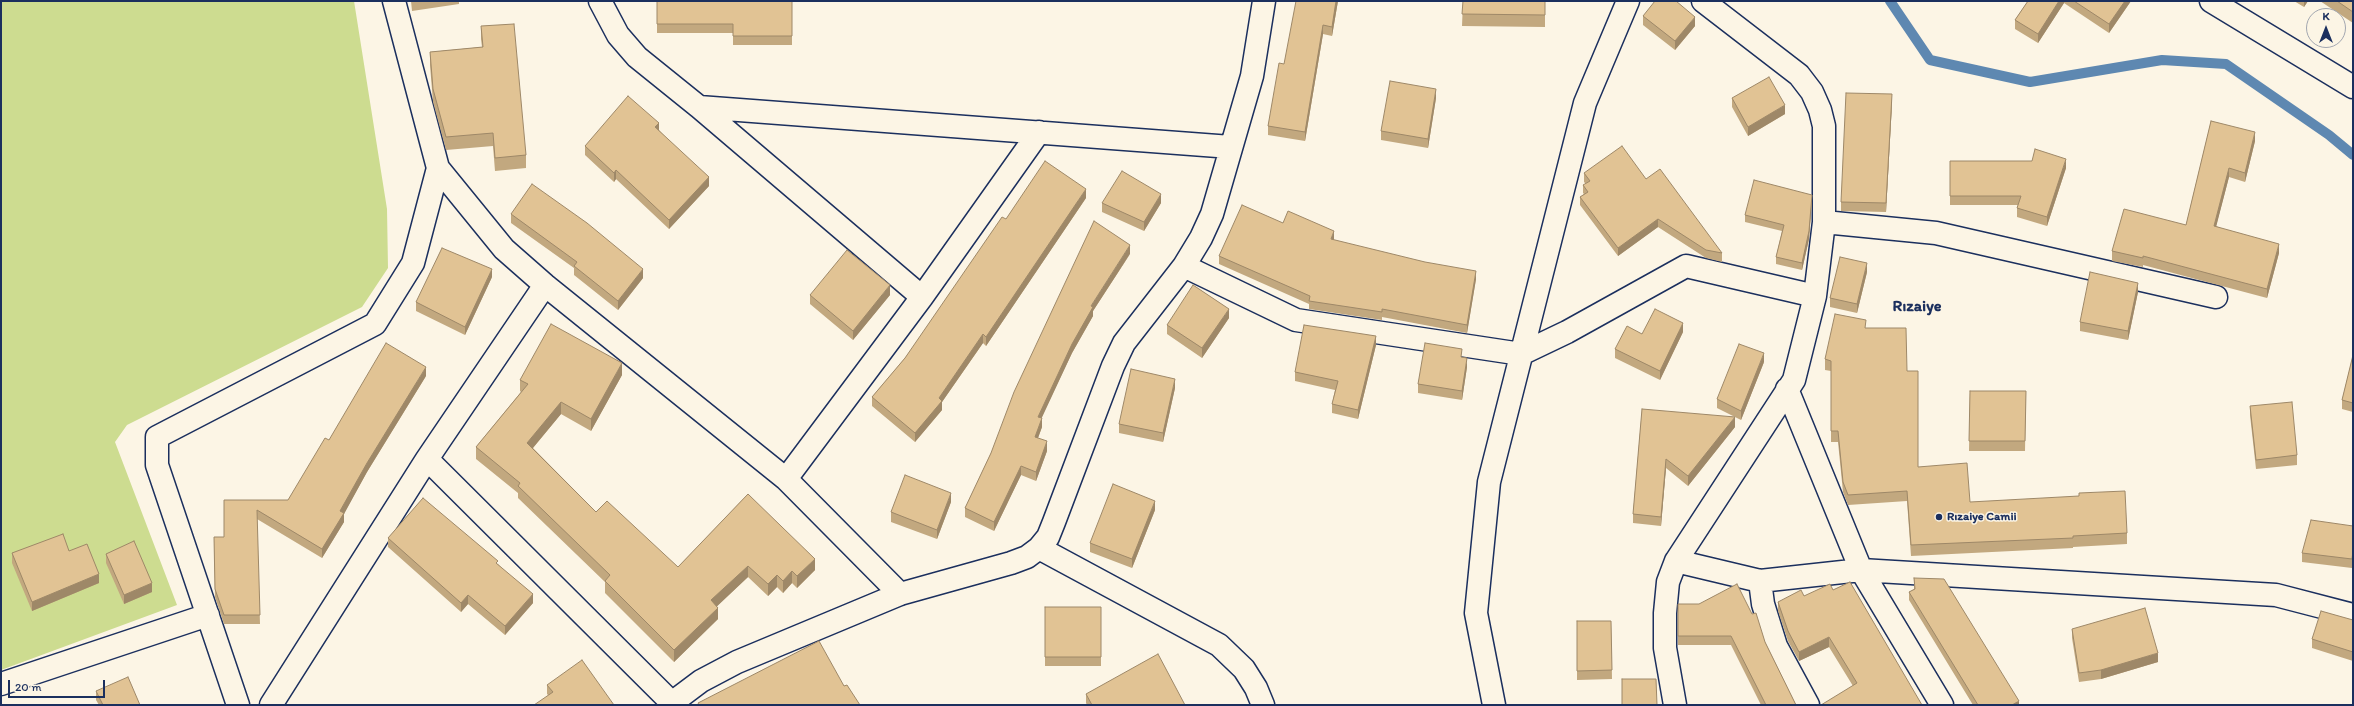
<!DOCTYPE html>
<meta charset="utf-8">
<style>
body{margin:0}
#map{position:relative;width:2354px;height:706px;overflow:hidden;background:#fcf5e5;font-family:Itim,sans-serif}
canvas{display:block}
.frame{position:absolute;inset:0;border:2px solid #1b2f5e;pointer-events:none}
.north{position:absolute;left:2306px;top:8px;width:40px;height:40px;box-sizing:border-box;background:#fcf5e5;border:1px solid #a2a6af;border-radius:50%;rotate:0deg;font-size:11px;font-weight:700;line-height:16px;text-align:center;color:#1b2f5e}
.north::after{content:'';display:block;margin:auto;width:14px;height:18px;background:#1b2f5e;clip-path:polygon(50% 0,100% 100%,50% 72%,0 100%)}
.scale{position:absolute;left:8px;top:680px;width:97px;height:18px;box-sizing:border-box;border:2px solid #1b2f5e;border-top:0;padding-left:5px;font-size:12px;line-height:14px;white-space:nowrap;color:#1b2f5e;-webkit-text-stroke:3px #fcf5e5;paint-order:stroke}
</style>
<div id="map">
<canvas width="2354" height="706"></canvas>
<div class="frame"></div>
<div class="north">K</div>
<div class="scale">20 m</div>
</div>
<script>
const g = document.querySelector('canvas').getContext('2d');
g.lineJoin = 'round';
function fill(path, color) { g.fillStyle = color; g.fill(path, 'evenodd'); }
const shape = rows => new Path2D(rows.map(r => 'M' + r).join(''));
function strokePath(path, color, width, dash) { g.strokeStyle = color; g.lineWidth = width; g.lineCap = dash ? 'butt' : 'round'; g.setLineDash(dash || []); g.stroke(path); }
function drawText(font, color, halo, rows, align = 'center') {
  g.font = font + ' Itim,sans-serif'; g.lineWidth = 3; g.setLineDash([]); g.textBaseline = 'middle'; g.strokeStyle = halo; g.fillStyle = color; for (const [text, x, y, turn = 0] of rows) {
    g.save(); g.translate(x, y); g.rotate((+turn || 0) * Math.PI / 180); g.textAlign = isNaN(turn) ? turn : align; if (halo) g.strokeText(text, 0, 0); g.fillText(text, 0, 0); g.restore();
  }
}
fill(shape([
 [1,1,354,1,387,209,388,268,362,307,127,425,115,442,177,605,1,670]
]), '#cddc90');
strokePath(shape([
 [1890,1,1930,60,2030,82,2162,60,2226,64,2329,135,2353,155]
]), '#5e88b1', 10);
const minor = shape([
 [394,1,438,168,504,249,545,285,786,479,900,594],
 [600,1,618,35,637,57,699,107,1231,147],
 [2211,1,2353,87],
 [699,107,922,297],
 [1824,222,1936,233,2216,297],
 [1184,266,1296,320,1521,354,1567,332,1686,266,1815,296],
 [1787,389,1861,570,1942,705],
 [427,459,671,702],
 [786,479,922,297,1039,132],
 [1039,548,1219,645,1244,669,1256,688,1263,705],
 [1676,561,1760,581,1861,570,2276,595,2353,615],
 [1760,581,1763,604,1776,646,1808,705],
 [1,684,208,615],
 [238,705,157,465,157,437,375,324,413,263,438,168],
 [271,705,427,459,545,285],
 [669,705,701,681,737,662,900,594,1011,563,1027,557,1039,548,1048,537,1054,522,1113,366,1124,343,1184,266,1201,238,1212,214,1252,76,1264,1],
 [1494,705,1476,613,1489,482,1585,103,1628,1],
 [1675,705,1665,648,1665,613,1668,582,1676,561,1794,380,1815,296,1824,222,1824,126,1820,110,1812,92,1799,75,1703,1]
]);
strokePath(minor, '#1b2f5e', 25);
strokePath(minor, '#fcf5e5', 22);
fill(shape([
 [411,1,459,1,459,4,412,11],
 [657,1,792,1,792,45,733,45,733,33,657,33],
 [1338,1,1332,36,1323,34,1305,141,1268,135,1268,126,1284,64],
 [1463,1,1545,1,1545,27,1462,26],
 [2028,1,2131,1,2109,33,2064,3,2038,43,2015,29,2015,20],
 [2294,1,2308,1,2304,7],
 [2320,1,2353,1,2353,23],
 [1643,16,1695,26,1675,50,1643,25],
 [481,26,526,155,526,168,495,171,493,146,446,150,433,102,430,65,430,52,482,47,481,39],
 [1436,98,1428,148,1381,140,1381,131],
 [1732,98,1785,114,1748,136,1732,107],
 [1892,103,1886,212,1841,211,1841,202],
 [2211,121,2255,141,2245,182,2229,177,2216,226,2279,253,2267,298,2143,265,2143,267,2112,261,2112,251,2186,225],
 [659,130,709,186,669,229,616,179,614,182,585,155,585,146],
 [1950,161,2066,168,2047,226,2017,217,2017,208,2018,205,1950,205],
 [1584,173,1646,179,1722,253,1722,262,1706,258,1658,227,1618,256,1580,205,1580,197,1584,194,1583,193,1583,185,1586,184,1584,182],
 [1086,198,986,346,983,343,942,402,942,410,915,442,872,406,872,397,905,358,1006,219],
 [1812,202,1809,239,1802,270,1776,264,1776,257,1782,231,1745,222,1745,215],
 [1102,203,1161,203,1144,231,1102,212],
 [511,214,643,278,618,310,574,275,574,268,511,223],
 [1283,223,1334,240,1476,279,1467,333,1382,317,1382,320,1309,309,1309,304,1219,264,1219,256],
 [1130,254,1093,311,1093,316,1072,353,1041,418,1042,427,1038,438,1047,451,1036,481,1021,475,994,531,965,517,965,508,991,453],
 [1867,272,1857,313,1830,307,1830,298],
 [492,277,465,335,416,311,416,302],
 [2138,292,2128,340,2080,331,2080,322],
 [810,295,890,295,853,340,810,304],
 [1229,318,1202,358,1167,334,1167,325],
 [1866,328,1907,371,1918,467,1970,502,2127,533,2127,544,2073,547,2073,548,1911,556,1907,501,1848,505,1843,492,1838,442,1831,442,1831,371,1825,370,1825,359],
 [1683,332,1660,380,1615,358,1615,349,1642,334],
 [1376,345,1358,419,1332,413,1332,404,1335,390,1295,381,1295,372],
 [2353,355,2353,412,2342,409,2342,400],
 [1764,362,1741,420,1717,408,1717,399],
 [1467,367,1462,400,1418,393,1418,384],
 [622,375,591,431,561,414,533,448,596,512,678,567,748,494,815,570,797,588,792,583,783,593,777,587,768,596,748,577,717,606,718,619,674,662,605,593,605,582,518,498,518,493,476,459,476,447,521,392,520,391,520,380],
 [426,376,367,472,344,513,344,522,322,558,257,519,260,624,224,624,215,597,214,537,224,537,224,500,288,500,329,440],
 [1175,388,1163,442,1119,433,1119,424],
 [1970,391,2026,391,2025,451,1969,451],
 [2250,406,2297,455,2297,465,2256,469,2250,415],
 [1642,409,1735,427,1688,486,1666,468,1661,526,1633,523,1633,514],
 [951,502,937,539,891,522,891,512],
 [1155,510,1132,568,1090,552,1090,543],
 [2353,526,2352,568,2302,562,2302,553],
 [388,538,498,564,533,603,505,635,468,604,461,612,388,547],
 [69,551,99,583,32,611,12,563,12,553],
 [106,554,152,592,124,604,106,563],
 [1914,578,2019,705,1973,705,1909,600,1909,592,1914,589],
 [1833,590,1922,705,1853,686,1829,647,1799,661,1788,641,1778,611,1778,602],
 [1678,604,1765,642,1796,705,1761,705,1731,645,1678,645],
 [1045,607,1101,607,1101,666,1045,666],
 [2353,620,2353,661,2312,648,2312,639],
 [1577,621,1611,621,1612,679,1577,680],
 [2072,629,2158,662,2101,679,2079,682,2072,638],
 [547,685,614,705,548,695,547,694],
 [96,691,140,705,99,705,96,700],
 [1086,694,1185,705,1087,705,1086,703]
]), '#c2a87f');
fill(shape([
 [1336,1,1338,1,1332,36,1332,27],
 [2059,1,2064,1,2064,3,2038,43,2038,34],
 [2125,1,2131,1,2109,33,2109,24],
 [2304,1,2308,1,2304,7],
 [1695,17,1695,26,1675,50,1675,41],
 [1323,25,1323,34,1305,141,1305,132],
 [1436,89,1436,98,1428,148,1428,139],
 [1892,94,1892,103,1886,212,1886,203],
 [1785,105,1785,114,1748,136,1748,127],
 [659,123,659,132,655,127],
 [2255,132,2255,141,2245,182,2245,173],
 [2066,159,2066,168,2047,226,2047,217],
 [2229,168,2229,177,2214,235,2214,226],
 [616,170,616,179,614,182,614,173],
 [709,177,709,186,669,229,669,220],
 [1086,189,1086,198,986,346,986,337],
 [1161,194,1161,203,1144,231,1144,222],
 [1812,195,1809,239,1802,270,1802,263],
 [1658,219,1658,227,1618,256,1618,248],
 [1334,231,1334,240,1331,248,1331,239],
 [2279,244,2279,253,2267,298,2267,289],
 [1130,245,1130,254,1093,311,1093,316,1072,353,1038,426,1038,417,1072,344,1091,306],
 [1867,263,1867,272,1857,313,1857,304],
 [492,269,492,277,465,335,465,327],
 [643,269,643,278,618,310,618,301],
 [1476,271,1476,279,1467,333,1467,325],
 [2138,283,2138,292,2128,340,2128,331],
 [890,285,890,295,853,340,853,331],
 [1229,309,1229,318,1202,358,1202,348],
 [1683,323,1683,332,1660,380,1660,371],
 [983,334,983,343,942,402,942,410,915,442,915,433],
 [1376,336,1376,345,1358,419,1358,410],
 [1764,353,1764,362,1741,420,1741,411],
 [1467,358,1467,367,1462,400,1462,391],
 [622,363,622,375,591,431,591,419],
 [426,367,426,376,367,472,343,516,344,513,344,522,322,558,322,549,340,511,367,463],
 [1175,379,1175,388,1163,442,1163,433],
 [561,402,561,414,527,455,527,443],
 [1735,417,1735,427,1688,486,1688,476],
 [1042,418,1042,427,1035,446,1035,437],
 [1047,441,1047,451,1036,481,1036,472],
 [1666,459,1666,468,1661,526,1661,517],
 [1021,466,1021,475,994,531,994,522],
 [951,493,951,502,937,539,937,530],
 [1155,501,1155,510,1132,568,1132,559],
 [2353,551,2353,560,2352,568,2352,559],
 [815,559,815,570,797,588,797,576],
 [748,566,748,577,711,612,711,600],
 [792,571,792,583,783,593,783,581],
 [99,574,99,583,32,611,32,602],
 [777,575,777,587,768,596,768,584],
 [152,583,152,592,124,604,124,595],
 [533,594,533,603,505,635,505,626],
 [468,595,468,604,461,612,461,603],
 [718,608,718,619,674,662,674,650],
 [1829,637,1829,647,1799,661,1799,652],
 [2158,653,2158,662,2101,679,2101,670],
 [2019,701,2019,705,2012,705]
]), '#9e8868');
const building = shape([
 [657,1,792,1,792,36,733,36,733,24,657,24,657,1],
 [1296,1,1336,1,1332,27,1323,25,1305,132,1268,126,1279,63,1284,64,1296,1],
 [1463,1,1545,1,1545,15,1462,14,1463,1],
 [1655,1,1676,1,1695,17,1675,41,1643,16,1655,1],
 [2028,1,2059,1,2038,34,2015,20,2028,1],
 [2074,1,2125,1,2109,24,2074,1],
 [2337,1,2353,1,2353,12,2337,1],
 [514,24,526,155,495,158,493,133,446,137,433,89,430,52,483,47,481,26,514,24],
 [1769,77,1785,105,1748,127,1732,98,1769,77],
 [1390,81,1436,89,1428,139,1381,131,1390,81],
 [1846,93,1892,94,1886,203,1841,202,1846,93],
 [628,96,659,123,655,127,709,177,669,220,616,170,614,173,585,146,628,96],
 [2211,121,2255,132,2245,173,2229,168,2214,226,2279,244,2267,289,2143,256,2143,258,2112,251,2124,209,2186,225,2211,121],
 [1622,146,1646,179,1660,169,1722,253,1706,250,1658,219,1618,248,1580,197,1588,192,1583,185,1590,181,1584,173,1622,146],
 [2035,149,2066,159,2047,217,2017,208,2021,196,1950,196,1950,161,2032,161,2035,149],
 [1045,161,1086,189,986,337,983,334,939,398,942,401,915,433,872,397,905,358,1002,217,1006,219,1045,161],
 [1122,171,1161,194,1144,222,1102,203,1122,171],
 [1754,180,1812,195,1809,231,1802,263,1776,257,1784,225,1745,215,1754,180],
 [532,184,587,223,643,269,618,301,574,266,577,262,511,214,532,184],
 [1242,205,1283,223,1288,211,1334,231,1331,239,1425,262,1476,271,1467,325,1382,309,1382,312,1309,301,1310,296,1219,256,1242,205],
 [1094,221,1130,245,1091,306,1093,307,1072,344,1038,417,1042,418,1035,437,1047,441,1036,472,1021,466,994,522,965,508,991,453,1014,392,1094,221],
 [442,248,492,269,465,327,416,302,442,248],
 [847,250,890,285,853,331,810,295,847,250],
 [1840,257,1867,263,1857,304,1830,298,1840,257],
 [2090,272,2138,283,2128,331,2080,322,2090,272],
 [1193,285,1229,309,1202,348,1167,325,1193,285],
 [1655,309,1683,323,1660,371,1615,349,1627,326,1642,334,1655,309],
 [1835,314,1866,320,1865,328,1906,328,1907,371,1918,371,1918,467,1967,463,1970,502,2079,496,2079,493,2125,491,2127,533,2073,536,2073,538,1911,545,1907,491,1848,495,1843,482,1838,431,1831,431,1831,361,1825,359,1835,314],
 [551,324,622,363,591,419,561,402,527,443,596,512,607,501,678,567,748,494,815,559,797,576,792,571,783,581,777,575,768,584,748,566,711,600,718,608,674,650,605,581,610,575,518,486,520,483,476,447,528,384,520,380,551,324],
 [1304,325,1376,336,1358,410,1332,404,1338,381,1295,372,1304,325],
 [386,343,426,367,367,463,340,511,344,513,322,549,257,510,260,615,224,615,215,589,214,537,224,537,224,500,288,500,325,438,329,440,386,343],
 [1425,343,1462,349,1461,357,1467,358,1462,391,1418,384,1425,343],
 [1739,344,1764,353,1741,411,1717,399,1739,344],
 [2353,355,2353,403,2342,400,2353,355],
 [1131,369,1175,379,1163,433,1119,424,1131,369],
 [1970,391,2026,391,2025,441,1969,441,1970,391],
 [2292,402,2297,455,2256,460,2250,406,2292,402],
 [1642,409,1735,417,1688,476,1666,459,1661,517,1633,514,1642,409],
 [905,475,951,493,937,530,891,512,905,475],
 [1113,484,1155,501,1132,559,1090,543,1113,484],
 [423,498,498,561,496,563,533,594,505,626,468,595,461,603,388,538,423,498],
 [2311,520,2353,526,2353,551,2352,559,2302,553,2311,520],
 [63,534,69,551,87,544,99,574,32,602,12,553,63,534],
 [134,541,152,583,124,595,106,554,134,541],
 [1914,578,1944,579,2019,701,2012,705,1978,705,1909,592,1915,589,1914,578],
 [1850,582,1922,705,1821,705,1857,683,1829,637,1799,652,1788,631,1778,602,1801,590,1804,596,1830,584,1833,590,1850,582],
 [1737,584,1752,614,1756,613,1765,642,1796,705,1766,705,1731,636,1678,636,1678,604,1699,604,1737,584],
 [1045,607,1101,607,1101,657,1045,657,1045,607],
 [2145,608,2158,653,2101,670,2079,673,2072,629,2145,608],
 [2321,611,2353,620,2353,652,2312,639,2321,611],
 [1577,621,1611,621,1612,670,1577,671,1577,621],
 [819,641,844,686,847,685,860,705,699,705,698,703,819,641],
 [1158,654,1185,705,1092,705,1086,694,1158,654],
 [582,660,614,705,534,705,553,692,547,685,582,660],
 [128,677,140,705,103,705,96,691,128,677],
 [1622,679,1656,679,1657,705,1622,705,1622,679]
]);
fill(building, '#e1c394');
strokePath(building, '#9e8868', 1);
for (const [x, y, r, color] of [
 [1939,517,4,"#1b2f5e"]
]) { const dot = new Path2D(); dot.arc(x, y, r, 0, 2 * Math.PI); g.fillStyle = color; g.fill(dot); strokePath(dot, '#fcf5e5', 1.5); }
drawText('bold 12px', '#1b2f5e', '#fcf5e5', [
 ["Rızaiye Camii",1947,517]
], 'left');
drawText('bold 16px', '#1b2f5e', '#fcf5e5', [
 ["Rızaiye",1917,307]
]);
</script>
